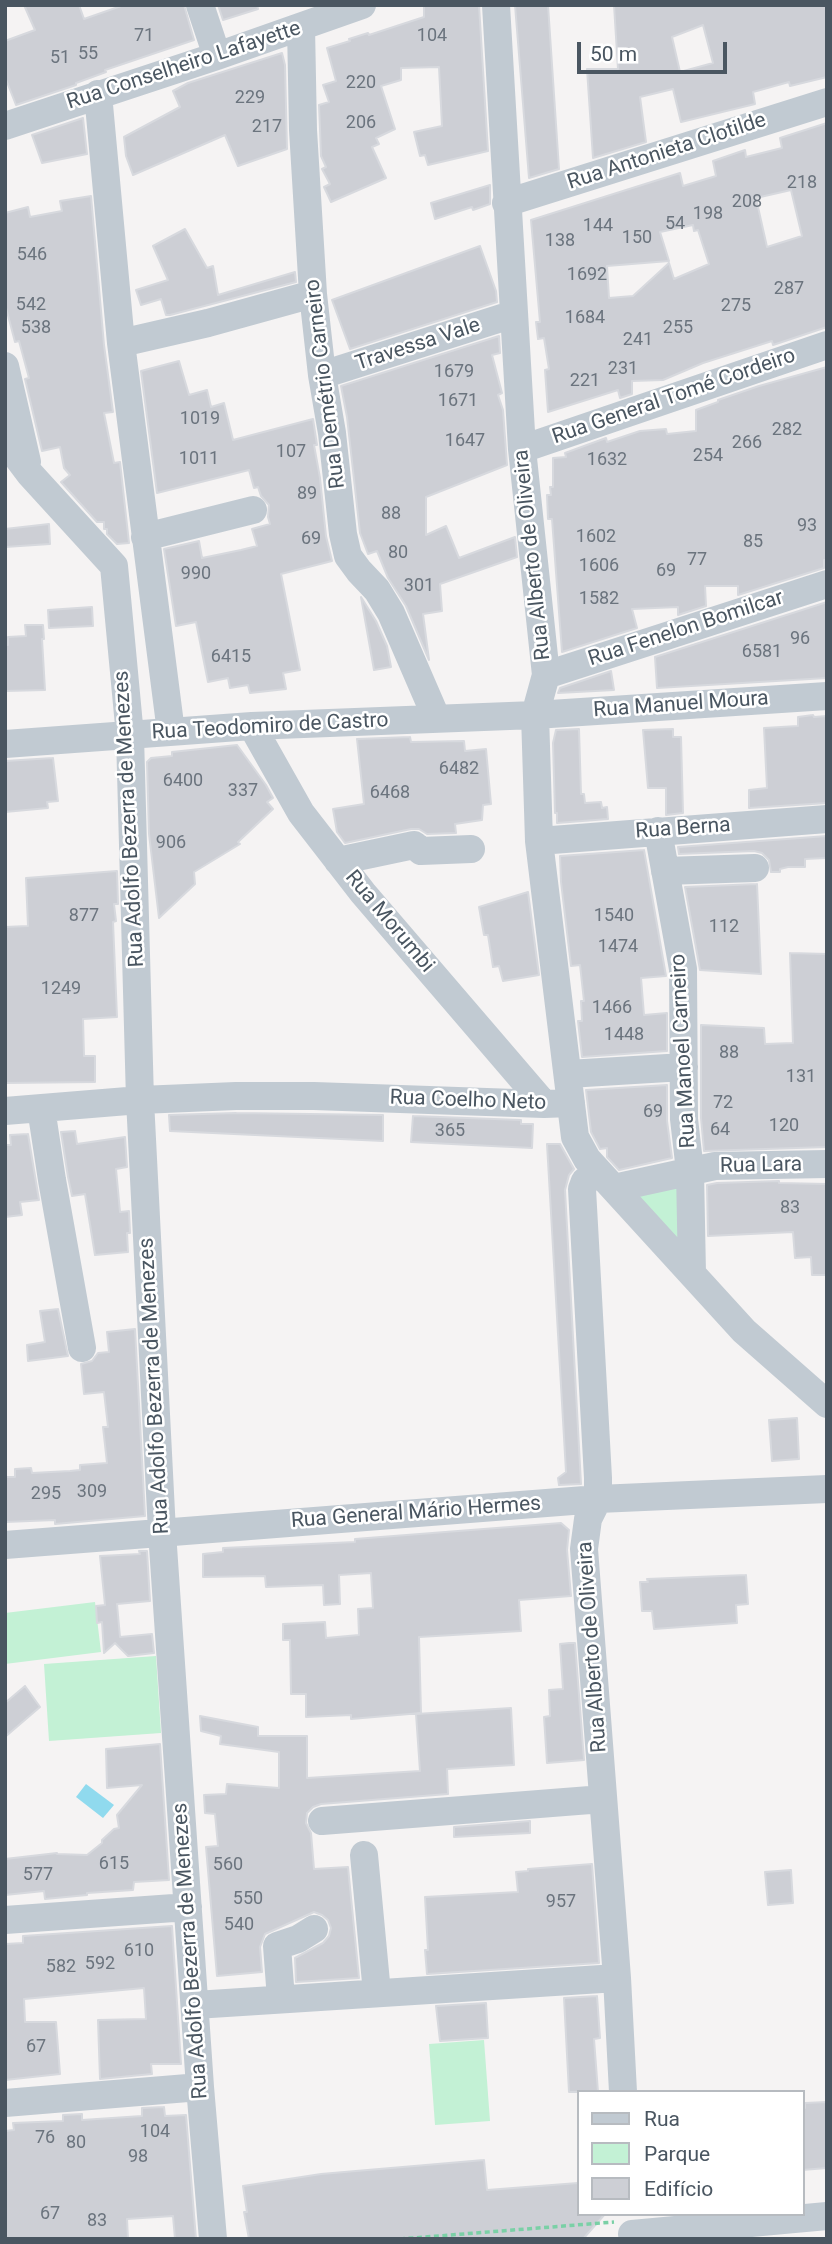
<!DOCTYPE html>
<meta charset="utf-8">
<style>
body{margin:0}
#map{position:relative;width:832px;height:2244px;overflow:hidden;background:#f5f3f3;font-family:Roboto,sans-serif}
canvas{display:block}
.frame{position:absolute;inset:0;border:7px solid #4a5661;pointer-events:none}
.legend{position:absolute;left:577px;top:2090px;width:228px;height:126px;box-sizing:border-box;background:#fff;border:2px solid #b7bbc0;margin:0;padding:9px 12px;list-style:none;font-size:21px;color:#4a5661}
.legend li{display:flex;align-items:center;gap:14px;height:35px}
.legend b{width:35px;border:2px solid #b7bbc0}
.scale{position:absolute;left:577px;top:42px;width:150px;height:32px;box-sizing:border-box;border:4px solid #4a5661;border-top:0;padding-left:9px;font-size:21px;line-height:24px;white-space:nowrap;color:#4a5661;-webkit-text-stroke:5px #fff;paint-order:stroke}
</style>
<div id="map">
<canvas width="832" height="2244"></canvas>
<div class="frame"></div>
<ul class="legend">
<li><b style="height:9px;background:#c1cad2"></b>Rua</li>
<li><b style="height:19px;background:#c3f1d5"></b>Parque</li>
<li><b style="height:19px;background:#cdcfd5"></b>Edifício</li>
</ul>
<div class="scale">50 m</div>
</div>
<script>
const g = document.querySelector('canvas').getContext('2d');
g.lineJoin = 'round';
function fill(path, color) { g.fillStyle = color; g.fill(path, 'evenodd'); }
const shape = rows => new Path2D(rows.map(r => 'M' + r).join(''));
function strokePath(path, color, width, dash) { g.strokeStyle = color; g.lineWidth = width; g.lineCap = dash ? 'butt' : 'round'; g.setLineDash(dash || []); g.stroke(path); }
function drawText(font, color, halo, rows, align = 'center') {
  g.font = font + ' Roboto,sans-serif'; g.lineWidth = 5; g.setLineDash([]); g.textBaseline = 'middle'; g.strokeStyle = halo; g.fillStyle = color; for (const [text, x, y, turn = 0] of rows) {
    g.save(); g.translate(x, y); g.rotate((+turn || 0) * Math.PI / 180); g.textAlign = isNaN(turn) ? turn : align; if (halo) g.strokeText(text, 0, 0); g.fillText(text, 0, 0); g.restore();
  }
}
fill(shape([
 [682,1185,688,1256,633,1193],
 [95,1602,101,1652,5,1664,5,1613],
 [156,1656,161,1733,49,1741,44,1664],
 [484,2040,490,2121,435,2125,429,2044]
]), '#c3f1d5');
fill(shape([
 [86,1784,114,1805,103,1818,76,1797]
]), '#90daee');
const building = shape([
 [24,5,79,5,84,19,124,5,184,5,194,40,105,70,106,72,76,83,76,85,16,105,5,77,5,41,35,30,24,5],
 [218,5,257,5,258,9,223,20,218,5],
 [424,5,479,5,488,151,428,165,425,155,420,156,414,132,442,126,439,67,401,68,401,80,381,86,395,129,376,138,379,144,372,147,386,178,331,202,324,187,330,184,322,169,326,167,321,156,320,129,319,105,329,102,323,85,336,81,327,48,350,41,349,39,368,33,369,35,424,17,424,5],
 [515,5,548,5,559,169,529,178,515,5],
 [614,5,827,5,827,77,790,86,789,82,753,92,755,104,681,122,673,89,640,97,646,142,593,158,587,69,618,69,614,5],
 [703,25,713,63,680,72,672,37,703,25],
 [282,53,285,65,287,149,238,166,225,135,133,175,126,156,124,137,180,107,173,91,188,83,282,53],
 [83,118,87,154,42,163,32,135,83,118],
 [827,123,827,327,773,345,772,341,703,363,663,380,632,381,632,394,620,398,618,390,548,412,545,370,549,369,544,338,538,339,536,322,540,322,531,220,680,173,683,186,716,176,713,161,745,150,746,157,782,148,780,138,827,123],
 [791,190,802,236,767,247,756,198,791,190],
 [693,225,694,231,698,230,709,264,674,279,669,263,633,296,609,298,607,266,669,261,660,232,693,225],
 [490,185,490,204,473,210,472,207,435,219,431,203,490,185],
 [91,196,104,345,113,412,104,413,114,463,120,462,129,543,117,544,107,534,107,529,104,529,104,522,97,522,61,482,70,475,64,468,60,447,42,451,25,379,29,378,19,341,15,342,5,304,5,213,28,207,30,217,62,211,60,201,91,196],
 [185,229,207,268,213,266,218,295,295,272,296,282,170,315,166,315,161,299,141,305,136,290,168,280,153,246,185,229],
 [480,246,496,291,497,302,350,349,332,300,480,246],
 [499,336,500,353,492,355,502,393,498,395,503,410,507,465,426,497,426,535,446,526,459,558,515,537,517,557,440,584,442,611,423,614,429,660,406,606,388,578,377,551,368,554,360,533,347,417,341,386,499,336],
 [179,361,189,395,207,390,211,407,224,403,233,440,313,419,317,445,314,445,320,478,326,536,332,561,281,574,300,670,283,673,286,689,250,693,248,685,230,688,228,678,208,682,196,622,176,626,164,549,199,541,202,558,241,550,257,546,252,529,270,524,268,517,269,505,261,496,258,487,254,488,249,470,157,493,141,371,179,361],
 [827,367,827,560,824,560,824,568,738,595,738,586,705,586,706,606,678,615,678,607,632,609,637,628,562,652,552,519,548,519,547,495,551,495,550,487,553,487,553,458,566,457,565,453,606,438,607,442,640,431,666,429,667,434,696,431,696,410,718,402,718,400,759,386,827,367],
 [49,524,50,544,5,547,5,529,49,524],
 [361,597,376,621,387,646,391,667,374,670,361,597],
 [827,602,827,678,657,688,655,657,827,602],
 [92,607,93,626,49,628,48,610,92,607],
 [25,625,43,625,44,639,42,639,45,690,5,691,5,645,8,645,8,637,26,636,25,625],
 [611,671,614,690,558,693,560,688,611,671],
 [813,715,814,717,827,716,827,803,749,808,749,790,767,788,764,728,798,726,798,717,813,715],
 [579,729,581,794,584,794,585,803,601,802,602,808,607,807,608,819,557,823,557,813,555,813,553,743,556,730,579,729],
 [673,729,673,737,681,737,683,813,666,815,666,788,648,788,643,730,673,729],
 [410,737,411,742,464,741,465,751,486,749,491,804,483,805,482,820,455,824,456,833,427,834,419,829,411,829,345,843,337,832,333,809,364,804,357,739,410,737],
 [237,745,266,785,273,798,267,802,273,809,238,842,240,844,194,872,195,884,159,918,149,834,147,762,151,758,172,756,172,752,237,745],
 [53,758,58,801,47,802,48,808,5,812,5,761,53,758],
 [827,836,826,858,805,859,805,867,788,867,780,869,780,872,771,872,769,860,762,853,754,851,679,854,678,847,827,836],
 [644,850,666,976,641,978,644,1015,667,1013,667,1051,582,1057,578,1021,582,1021,581,1001,584,1001,580,965,571,966,561,882,560,856,644,850],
 [117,871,118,904,114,904,116,921,113,922,117,1017,83,1019,84,1056,95,1056,95,1082,5,1083,5,927,28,926,26,878,117,871],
 [757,884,761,974,700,970,685,887,757,884],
 [528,892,539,975,503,981,499,966,493,967,488,935,484,935,479,907,528,892],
 [790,953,827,954,827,1147,704,1151,701,1118,701,1025,764,1028,765,1044,793,1043,790,953],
 [667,1085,667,1121,672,1158,619,1170,607,1157,607,1148,600,1149,591,1132,586,1090,667,1085],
 [236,1113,383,1115,383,1141,170,1131,169,1115,236,1113],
 [413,1116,521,1120,521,1124,533,1124,532,1148,411,1142,413,1116],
 [75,1131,77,1144,125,1137,127,1167,116,1169,120,1212,129,1211,130,1233,127,1233,128,1252,95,1255,85,1194,72,1196,68,1177,61,1132,75,1131],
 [28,1134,39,1200,20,1202,22,1215,5,1217,5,1145,11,1145,10,1135,28,1134],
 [547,1144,560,1144,574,1169,569,1175,565,1190,581,1484,559,1485,558,1478,566,1472,547,1144],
 [779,1181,779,1183,827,1184,827,1275,812,1275,811,1257,795,1258,793,1232,708,1236,707,1185,717,1183,779,1181],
 [58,1309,68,1356,28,1361,27,1345,45,1342,40,1311,58,1309],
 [135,1329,145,1516,55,1524,55,1520,5,1522,5,1477,15,1477,15,1469,31,1468,32,1473,70,1471,80,1470,80,1465,107,1463,103,1427,108,1427,104,1392,84,1394,81,1364,92,1361,98,1353,109,1352,107,1332,135,1329],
 [797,1418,799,1459,772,1461,769,1420,797,1418],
 [561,1523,569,1530,567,1550,571,1596,519,1600,521,1631,419,1637,421,1713,351,1719,351,1715,306,1717,306,1694,291,1694,290,1640,283,1640,283,1624,325,1622,326,1638,359,1635,358,1609,373,1608,371,1573,339,1575,340,1604,324,1605,323,1585,266,1587,265,1576,203,1577,203,1554,223,1552,223,1548,355,1542,355,1539,561,1523],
 [139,1551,147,1551,150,1601,117,1604,120,1637,152,1634,154,1653,128,1656,115,1643,104,1653,102,1622,97,1623,96,1606,105,1605,100,1556,140,1554,139,1551],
 [746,1575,748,1604,736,1605,737,1623,654,1629,652,1611,642,1611,640,1582,648,1582,647,1579,746,1575],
 [569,1643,575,1643,584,1760,547,1763,544,1717,550,1716,549,1690,563,1689,560,1644,569,1643],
 [25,1686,40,1707,5,1737,5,1703,25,1686],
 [511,1708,514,1765,447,1769,448,1794,321,1804,313,1807,307,1813,306,1823,311,1833,314,1869,348,1867,359,1978,296,1982,295,1958,323,1943,329,1936,331,1928,328,1920,322,1915,314,1912,265,1934,260,1947,262,1972,217,1976,206,1847,218,1846,215,1814,205,1813,204,1795,226,1794,227,1784,279,1788,279,1752,220,1744,221,1736,201,1731,200,1716,258,1727,258,1736,307,1736,307,1778,420,1771,416,1714,511,1708],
 [160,1744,169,1880,134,1882,133,1890,87,1893,87,1895,45,1899,44,1891,5,1895,5,1859,57,1853,57,1854,87,1855,102,1843,102,1840,114,1829,119,1828,117,1815,142,1785,107,1788,106,1749,160,1744],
 [530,1821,530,1833,454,1837,454,1827,530,1821],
 [592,1864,599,1963,427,1974,425,1950,428,1950,425,1897,518,1892,516,1872,528,1871,528,1869,592,1864],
 [791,1870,793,1903,768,1905,765,1872,791,1870],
 [172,1926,181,2064,151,2064,152,2074,100,2079,98,2020,146,2019,144,1988,24,1999,25,2022,56,2022,60,2074,5,2080,5,1944,23,1943,23,1936,172,1926],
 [597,1996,600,2038,594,2039,598,2092,569,2092,564,1998,597,1996],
 [486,2003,488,2038,440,2041,436,2006,486,2003],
 [827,2102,827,2168,802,2170,802,2108,805,2108,805,2103,827,2102],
 [164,2107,165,2116,186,2115,196,2239,175,2239,173,2216,127,2219,128,2239,5,2239,5,2131,14,2130,13,2123,63,2121,63,2115,82,2114,82,2120,142,2116,142,2108,164,2107],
 [484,2160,487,2190,578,2183,578,2214,605,2214,583,2239,249,2239,244,2212,247,2212,243,2186,321,2174,484,2160]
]);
fill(building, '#cdcfd5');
strokePath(building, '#d7d9de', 2);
strokePath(shape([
 [400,2239,614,2222]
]), '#7ad0a6', 3.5, [5, 3.5]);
strokePath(shape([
 [200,5,217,56],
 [496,5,522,449,546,675,535,715,539,841,575,1137,587,1159,744,1331,827,1404],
 [301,27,303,130,313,294,322,375,332,433,343,534,348,556,359,571,377,590,391,613,436,717],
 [98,94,121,343,171,732],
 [5,126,217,56,362,5],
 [506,203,827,102],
 [121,343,208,323,313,294],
 [5,366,27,462],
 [322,375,514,314],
 [5,441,30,474,114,566],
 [522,449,827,345],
 [145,537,253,510],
 [114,566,130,736,140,1100,162,1532,200,2087,213,2239],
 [546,675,827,584],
 [252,726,301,813,363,893,544,1104],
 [5,744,252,726,535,715,827,696],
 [658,831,683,969,684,1119,690,1171,692,1274],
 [539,841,827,819],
 [338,861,414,845,421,851,471,849],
 [665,871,755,868],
 [568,1074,684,1067],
 [41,1108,52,1180,82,1348],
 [5,1111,140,1100,236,1096,314,1096,544,1104,571,1103],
 [599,1172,585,1181,582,1189,598,1478,598,1499,588,1519,584,1549,617,1978,623,2092],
 [614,1188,715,1166,827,1164],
 [5,1545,598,1499,827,1489],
 [322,1821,603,1799],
 [364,1855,377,1993],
 [5,1920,188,1907],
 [281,1999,277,1946,298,1939,314,1929],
 [195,2005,617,1978],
 [5,2103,200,2087],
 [632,2234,827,2216]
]), '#c1cad2', 28);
drawText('18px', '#6b747e', null, [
 ["71",144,36],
 ["104",432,36],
 ["55",88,54],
 ["51",60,58],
 ["220",361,83],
 ["229",250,98],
 ["206",361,123],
 ["217",267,127],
 ["218",802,183],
 ["208",747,202],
 ["198",708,214],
 ["54",675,224],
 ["144",598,226],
 ["150",637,238],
 ["138",560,241],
 ["546",32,255],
 ["1692",587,275],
 ["287",789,289],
 ["542",31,305],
 ["275",736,306],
 ["1684",585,318],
 ["538",36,328],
 ["255",678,328],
 ["241",638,340],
 ["231",623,369],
 ["1679",454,372],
 ["221",585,381],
 ["1671",458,401],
 ["1019",200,419],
 ["282",787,430],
 ["1647",465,441],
 ["266",747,443],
 ["107",291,452],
 ["254",708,456],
 ["1011",199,459],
 ["1632",607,460],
 ["89",307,494],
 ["88",391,514],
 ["93",807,526],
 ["1602",596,537],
 ["69",311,539],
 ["85",753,542],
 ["80",398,553],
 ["77",697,560],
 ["1606",599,566],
 ["69",666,571],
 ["990",196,574],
 ["301",419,586],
 ["1582",599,599],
 ["96",800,639],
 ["6581",762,652],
 ["6415",231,657],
 ["6482",459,769],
 ["6400",183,781],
 ["337",243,791],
 ["6468",390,793],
 ["906",171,843],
 ["877",84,916],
 ["1540",614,916],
 ["112",724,927],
 ["1474",618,947],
 ["1249",61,989],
 ["1466",612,1008],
 ["1448",624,1035],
 ["88",729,1053],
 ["131",801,1077],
 ["72",723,1103],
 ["69",653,1112],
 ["120",784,1126],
 ["64",720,1130],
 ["365",450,1131],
 ["83",790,1208],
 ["309",92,1492],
 ["295",46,1494],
 ["615",114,1864],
 ["560",228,1865],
 ["577",38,1875],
 ["550",248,1899],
 ["957",561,1902],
 ["540",239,1925],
 ["610",139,1951],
 ["592",100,1964],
 ["582",61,1967],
 ["67",36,2047],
 ["104",155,2132],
 ["76",45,2138],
 ["80",76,2143],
 ["98",138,2157],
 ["67",50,2214],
 ["83",97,2221]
]);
drawText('21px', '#4a5661', '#fff', [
 ["Rua Conselheiro Lafayette",184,66,-18],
 ["Rua Antonieta Clotilde",667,152,-18],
 ["Travessa Vale",418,345,-18],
 ["Rua Demétrio Carneiro",326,384,-97],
 ["Rua General Tomé Cordeiro",674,397,-19],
 ["Rua Alberto de Oliveira",533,555,-96],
 ["Rua Fenelon Bomilcar",686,629,-18],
 ["Rua Manuel Moura",681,705,-4],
 ["Rua Teodomiro de Castro",270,727,-3],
 ["Rua Adolfo Bezerra de Menezes",130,819,-93],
 ["Rua Berna",683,829,-4],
 ["Rua Morumbi",389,922,50],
 ["Rua Manoel Carneiro",684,1051,-93],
 ["Rua Coelho Neto",468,1101,2],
 ["Rua Lara",761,1166,-1],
 ["Rua Adolfo Bezerra de Menezes",155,1386,-93],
 ["Rua General Mário Hermes",416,1513,-4],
 ["Rua Alberto de Oliveira",593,1647,-94],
 ["Rua Adolfo Bezerra de Menezes",191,1951,-94]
]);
</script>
